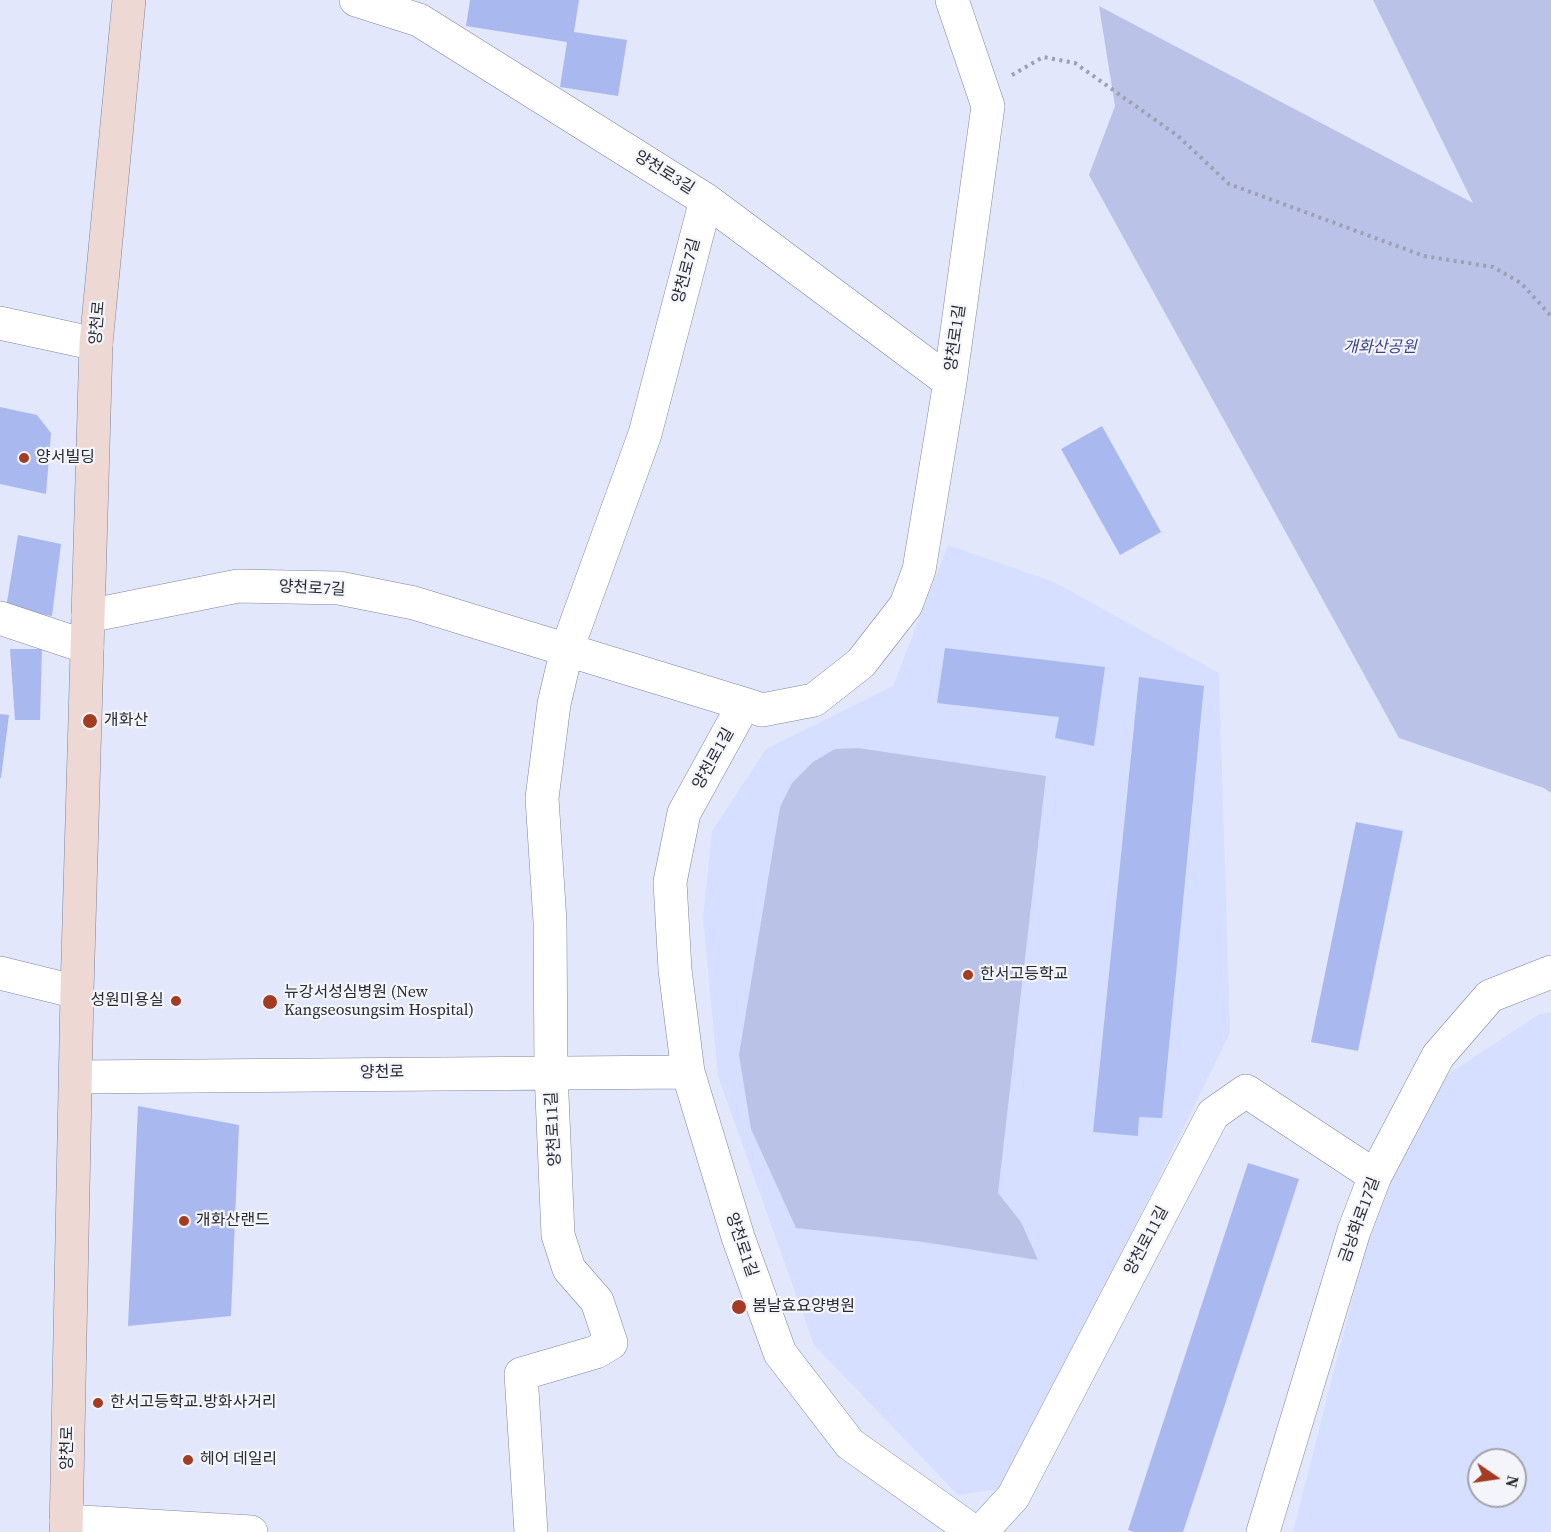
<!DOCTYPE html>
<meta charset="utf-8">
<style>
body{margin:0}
#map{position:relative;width:1551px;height:1532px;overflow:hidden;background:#e2e7fc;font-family:"Source Serif 4",serif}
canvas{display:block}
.north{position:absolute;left:1467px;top:1448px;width:60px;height:60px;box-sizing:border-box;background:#f4f5fa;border:2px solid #a2a4ab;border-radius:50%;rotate:103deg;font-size:16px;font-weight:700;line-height:24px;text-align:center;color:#282b34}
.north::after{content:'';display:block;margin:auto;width:21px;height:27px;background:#a43b23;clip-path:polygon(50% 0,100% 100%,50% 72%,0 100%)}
</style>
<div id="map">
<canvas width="1551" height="1532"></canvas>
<div class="north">N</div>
</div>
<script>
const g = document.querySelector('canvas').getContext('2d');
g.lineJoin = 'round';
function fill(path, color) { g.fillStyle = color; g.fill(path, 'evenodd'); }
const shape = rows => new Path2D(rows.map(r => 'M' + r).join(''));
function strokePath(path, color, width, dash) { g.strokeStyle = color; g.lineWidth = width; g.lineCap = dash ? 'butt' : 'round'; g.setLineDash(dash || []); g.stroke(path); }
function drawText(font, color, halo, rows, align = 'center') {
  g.font = font + ' "Source Serif 4","Noto Sans KR",serif'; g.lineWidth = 4.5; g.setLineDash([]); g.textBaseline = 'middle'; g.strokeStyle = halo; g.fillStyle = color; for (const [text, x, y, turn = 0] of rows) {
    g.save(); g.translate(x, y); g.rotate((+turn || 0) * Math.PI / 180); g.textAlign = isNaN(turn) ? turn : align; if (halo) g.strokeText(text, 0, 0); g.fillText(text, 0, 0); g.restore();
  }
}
fill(shape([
 [948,545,1054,582,1219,673,1230,1033,1006,1488,958,1495,814,1345,718,1076,703,918,712,831,766,749,893,686],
 [1551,1012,1551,1532,1293,1532,1377,1202,1445,1076,1538,1015],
 [1479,1460,1515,1460,1515,1496,1479,1496]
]), '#d6dfff');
fill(shape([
 [1373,0,1551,0,1551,793,1544,788,1399,738,1089,175,1115,106,1099,6,1473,203],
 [858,748,1046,776,998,1193,1021,1222,1038,1260,923,1242,796,1228,751,1129,739,1055,780,807,792,783,813,762,835,749]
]), '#bac3e7');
fill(shape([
 [470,0,579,0,574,32,627,40,618,96,560,87,567,42,466,26],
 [0,407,37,415,51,433,46,494,0,484],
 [1102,426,1161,532,1120,555,1061,449],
 [18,535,61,544,52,616,6,608],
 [945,648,1105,667,1094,746,1055,738,1059,717,937,703],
 [10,649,42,649,40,720,15,720],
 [1139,677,1204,686,1162,1118,1139,1117,1138,1136,1093,1132],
 [0,714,9,715,1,778,0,778],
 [1356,822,1403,831,1358,1051,1311,1042],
 [138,1106,239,1125,231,1316,128,1326],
 [1248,1163,1299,1179,1183,1532,1134,1532,1128,1530]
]), '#aab8f0');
const street = shape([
 [356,0,419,20,706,200,950,382],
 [952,0,988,106,950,382,919,570,906,605,861,663,814,700,762,710,744,704,684,813,670,882,675,970,688,1072,738,1237,780,1353,850,1444,974,1532],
 [0,323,96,344],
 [88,616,238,586,339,588,414,603,744,704],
 [0,618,87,647],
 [0,973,77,992],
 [76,1077,688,1072],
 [66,1521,251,1532],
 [531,1532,521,1374,596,1352,611,1343,597,1301,569,1269,558,1235,551,1072,550,922,542,798,554,704,567,649,645,434,706,200],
 [981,1532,1013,1497,1213,1114,1246,1091,1375,1176],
 [1263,1532,1354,1231,1375,1176,1438,1056,1490,996,1551,972]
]);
const secondary = shape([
 [66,1532,77,992,96,344,129,0]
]);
strokePath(street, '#7f859c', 34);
strokePath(secondary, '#7f859c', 34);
strokePath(shape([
 [1012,75,1043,57,1075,63,1178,136,1229,184,1424,256,1493,267,1521,283,1551,316]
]), '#9ca1b1', 4, [3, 4.5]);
strokePath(street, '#fff', 33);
strokePath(secondary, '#eed8d3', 33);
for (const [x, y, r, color] of [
 [24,458,6,"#a43b23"],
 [90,721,8,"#a43b23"],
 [968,975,6,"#a43b23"],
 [176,1001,6,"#a43b23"],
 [270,1002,8,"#a43b23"],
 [184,1221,6,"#a43b23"],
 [739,1307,8,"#a43b23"],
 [98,1403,6,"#a43b23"],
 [188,1460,6,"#a43b23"]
]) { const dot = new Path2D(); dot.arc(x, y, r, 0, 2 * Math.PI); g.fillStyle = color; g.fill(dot); strokePath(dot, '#f4f5fa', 2); }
drawText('16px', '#282b34', '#f4f5fa', [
 ["양천로3길",664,173,32],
 ["양천로7길",687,271,-75],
 ["양천로",98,323,-85],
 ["양천로1길",956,338,-82],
 ["양천로7길",312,589,3],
 ["양천로1길",714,759,-61],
 ["양천로",382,1073,-1],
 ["양천로11길",554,1129,-93],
 ["금낭화로17길",1360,1220,-70],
 ["양천로11길",1147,1241,-62],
 ["양천로1길",741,1245,71],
 ["양천로",68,1448,-89]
]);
drawText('italic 16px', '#394387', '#f4f5fa', [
 ["개화산공원",1380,348]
]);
drawText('16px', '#282b34', '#f4f5fa', [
 ["양서빌딩",36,458],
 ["개화산",104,721],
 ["한서고등학교",980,975],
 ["뉴강서성심병원 (New",284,993],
 ["Kangseosungsim Hospital)",284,1011],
 ["성원미용실",164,1001,"right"],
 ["개화산랜드",196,1221],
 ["봄날효요양병원",752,1307],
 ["한서고등학교.방화사거리",110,1403],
 ["헤어 데일리",200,1460]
], 'left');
</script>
